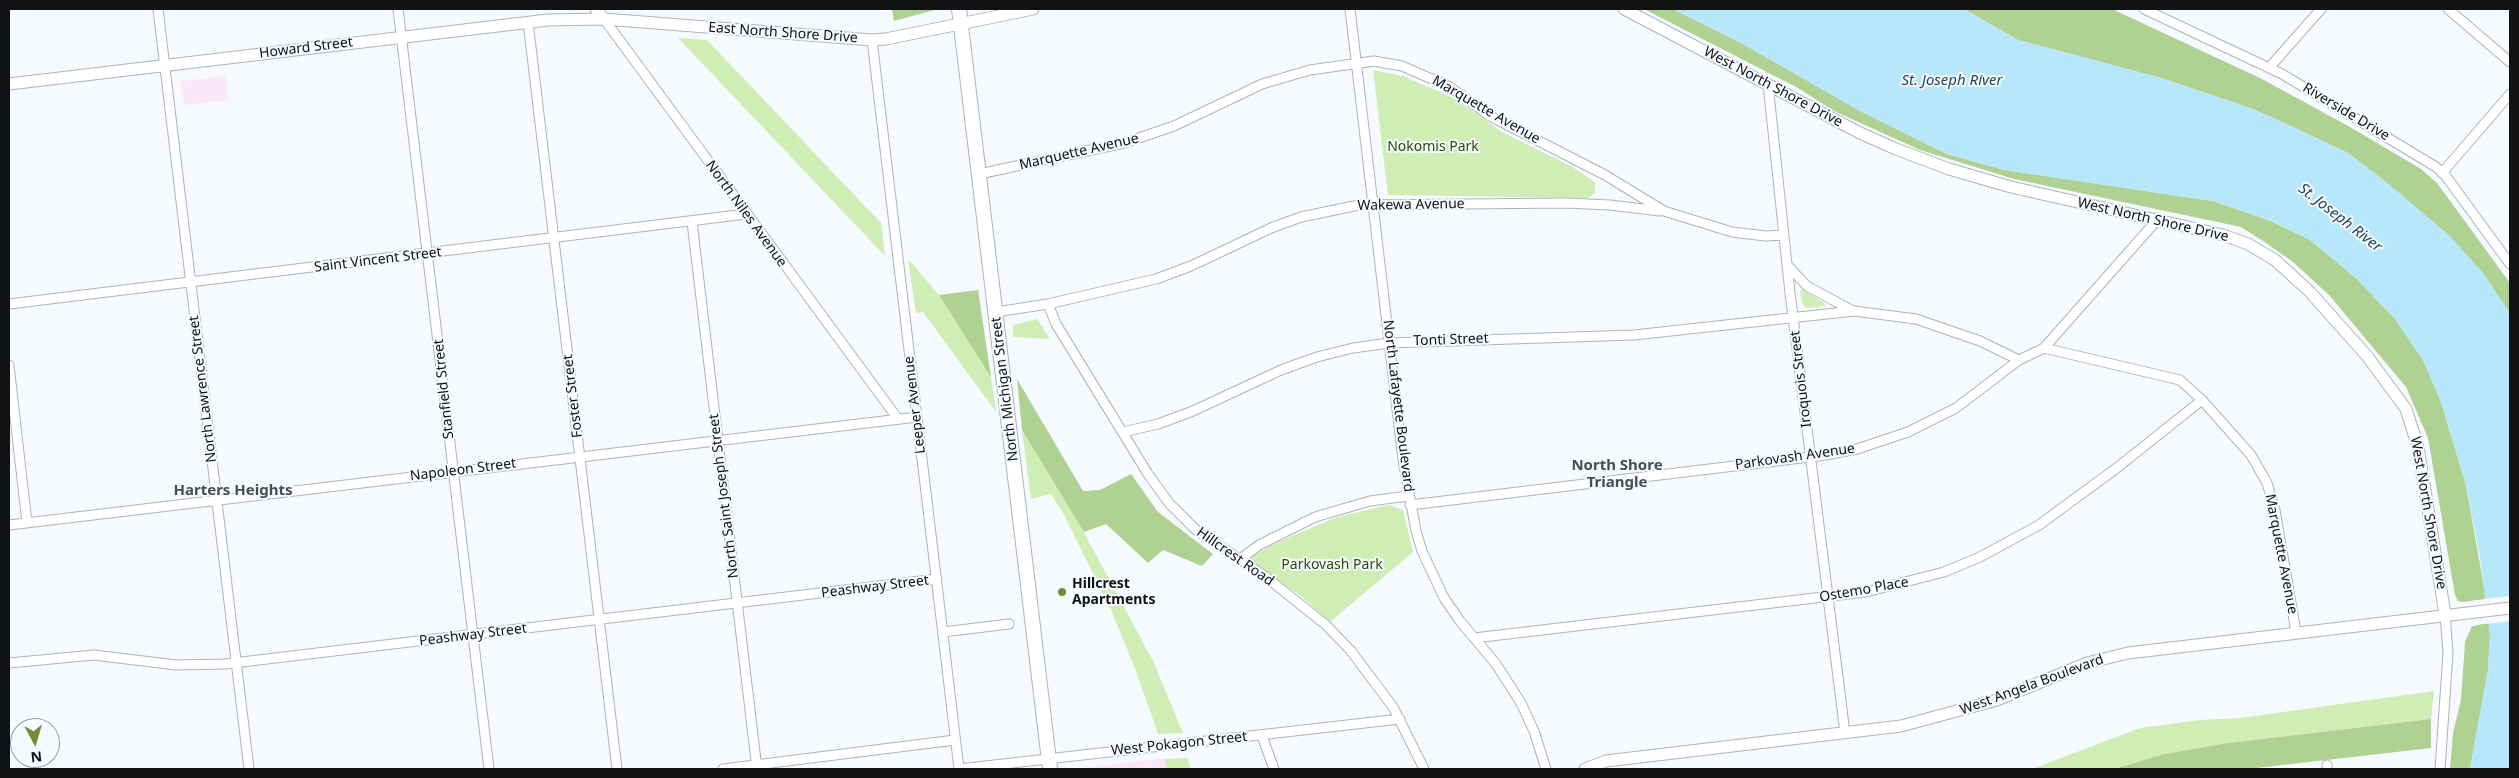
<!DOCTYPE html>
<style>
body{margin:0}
#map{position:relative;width:2519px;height:778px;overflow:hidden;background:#f6f9fe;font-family:"Noto Sans",sans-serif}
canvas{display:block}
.frame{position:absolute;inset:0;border:10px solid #111214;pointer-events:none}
.north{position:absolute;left:10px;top:718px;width:50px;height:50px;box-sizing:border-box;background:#f6f9fe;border:1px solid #9a9da0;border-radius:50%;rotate:174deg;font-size:14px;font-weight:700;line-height:20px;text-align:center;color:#111214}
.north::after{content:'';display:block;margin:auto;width:18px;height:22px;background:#798937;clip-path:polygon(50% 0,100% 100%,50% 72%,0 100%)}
</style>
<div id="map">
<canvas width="2519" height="778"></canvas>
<div class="frame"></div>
<div class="north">N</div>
</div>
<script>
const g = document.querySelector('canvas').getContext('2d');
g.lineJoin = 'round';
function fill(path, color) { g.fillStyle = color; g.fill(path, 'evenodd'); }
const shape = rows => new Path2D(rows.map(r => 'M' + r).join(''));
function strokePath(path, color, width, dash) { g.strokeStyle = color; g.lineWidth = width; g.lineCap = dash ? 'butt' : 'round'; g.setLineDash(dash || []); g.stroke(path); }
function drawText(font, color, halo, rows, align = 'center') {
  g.font = font + ' "Noto Sans",sans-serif'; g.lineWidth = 4; g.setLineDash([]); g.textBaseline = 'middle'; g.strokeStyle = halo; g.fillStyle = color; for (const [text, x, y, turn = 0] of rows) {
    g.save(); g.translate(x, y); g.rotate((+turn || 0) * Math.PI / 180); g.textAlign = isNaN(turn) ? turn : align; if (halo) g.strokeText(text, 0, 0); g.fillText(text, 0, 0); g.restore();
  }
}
fill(shape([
 [225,76,228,100,184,105,181,81],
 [1164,759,1167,769,1071,769,1140,761]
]), '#fae8fa');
fill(shape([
 [678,38,707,40,881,223,885,256],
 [1373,70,1403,76,1454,98,1502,132,1569,165,1595,182,1595,193,1588,198,1388,195],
 [908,259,939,295,981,359,991,377,996,412,923,312,916,313],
 [1802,289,1825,304,1825,306,1806,308,1802,303,1800,291],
 [1037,319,1050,339,1013,337,1013,325],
 [1022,430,1073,512,1153,661,1183,733,1158,734,1136,671,1112,612,1064,515,1051,494,1031,499],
 [1389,505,1403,510,1413,552,1330,622,1301,596,1247,560,1271,545,1337,517],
 [2434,691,2431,719,2228,743,2164,754,2114,769,2032,769,2140,728,2200,720,2240,718],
 [1187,758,1191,769,1167,769,1164,759]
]), '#cfeeb6');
fill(shape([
 [892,9,938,9,894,21],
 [1644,9,1673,9,1743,44,1862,112,1947,154,2005,170,2213,201,2271,221,2310,240,2356,278,2395,319,2423,360,2441,402,2466,485,2486,599,2462,602,2458,601,2455,595,2428,438,2406,387,2329,295,2293,262,2266,243,2241,227,2014,179,1920,150,1834,111,1798,88],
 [1964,9,2112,9,2260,78,2350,127,2421,169,2437,183,2510,283,2510,314,2483,273,2412,204,2348,153,2253,109,2161,78,2018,40],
 [978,290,991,377,939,295],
 [1017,379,1083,491,1100,490,1131,474,1158,512,1213,554,1202,566,1163,550,1148,563,1106,524,1084,532,1022,430],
 [2489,623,2490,636,2488,670,2470,769,2450,769,2453,733,2461,700,2465,642,2472,626],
 [2431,719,2431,748,2248,769,2114,769,2164,754,2228,743]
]), '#afd292');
fill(shape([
 [1673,9,1964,9,2018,40,2161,78,2253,109,2298,129,2348,153,2384,180,2450,236,2483,273,2510,314,2510,769,2470,769,2488,670,2490,636,2480,558,2466,485,2441,402,2423,360,2395,319,2356,278,2310,240,2271,221,2213,201,2005,170,1947,154,1862,112,1743,44]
]), '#b7e7fa');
fill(shape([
 [2510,596,2510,621,2486,624,2483,599]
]), '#f6f9fe');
const minor = shape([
 [158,9,249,769],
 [398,9,489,769],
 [1350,9,1403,460,1416,531,1422,551,1444,598,1460,621,1496,664,1521,703,1534,731,1546,769],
 [2144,9,2282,74,2436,167,2445,175,2510,264],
 [2448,9,2510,62],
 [604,19,898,419],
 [528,22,617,769],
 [872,40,959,769],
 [2269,68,2321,9],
 [1768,84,1790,293,1845,733],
 [2442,173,2510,94],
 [979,174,1124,143,1174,126,1262,84,1310,70,1374,61,1402,66,1450,87,1490,116,1605,175,1664,211,1732,232,1766,236,1783,235],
 [692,222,757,769],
 [1787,265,1807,286,1853,311],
 [9,304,746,214],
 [1048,304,1056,324,1148,474,1169,503,1196,530,1266,577,1326,625,1351,651,1393,707,1424,769],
 [996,312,1048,304,1156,279,1191,266,1271,228,1301,217,1359,205,1566,203,1610,205,1660,211],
 [2044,348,2180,380,2202,400,2251,455,2267,483,2275,510,2296,632],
 [9,365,27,523],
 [1123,432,1158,424,1193,411,1281,370,1317,357,1353,348,1389,343,1634,335,1854,311,1916,319,1980,341,2019,360],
 [1410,505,1826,455,1857,449,1908,432,1956,408,2019,360,2044,348,2157,220],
 [9,525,917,417],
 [1239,560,1259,545,1315,517,1370,501,1408,496],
 [943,632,1009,624],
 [1474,638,1866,592,1944,572,1980,557,2039,525,2118,467,2202,400],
 [9,663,94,655,176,665,225,664,937,579],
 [1262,736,1274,769],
 [723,769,955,740],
 [959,769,1400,719],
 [2327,769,2327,765],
 [2440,769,2448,653,2445,614]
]);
const tertiary = shape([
 [596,9,604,19],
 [1624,9,1860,133,1896,149,1949,169,2011,187,2223,235,2248,244,2275,260,2310,292,2367,356,2406,409,2418,447,2445,614],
 [9,84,548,20,604,19,872,40,886,39,1033,9],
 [1585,769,1606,761,1901,726,1997,700,2087,663,2128,653,2510,608]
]);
const primary = shape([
 [959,9,1050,769]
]);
strokePath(minor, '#afb3b9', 11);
strokePath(tertiary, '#afb3b9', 13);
strokePath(primary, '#afb3b9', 16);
strokePath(minor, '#fff', 9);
strokePath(tertiary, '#fff', 11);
strokePath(primary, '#fff', 14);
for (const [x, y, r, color] of [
 [1062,592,5,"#798937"]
]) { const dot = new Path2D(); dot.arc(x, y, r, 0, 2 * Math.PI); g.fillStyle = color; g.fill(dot); strokePath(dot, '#f6f9fe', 2); }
drawText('14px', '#111214', '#f6f9fe', [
 ["East North Shore Drive",783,33,4],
 ["Howard Street",306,48,-7],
 ["West North Shore Drive",1773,87,28],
 ["Marquette Avenue",1486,110,30],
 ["Riverside Drive",2346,112,31],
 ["Marquette Avenue",1079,152,-13],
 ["Wakewa Avenue",1411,205,-1],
 ["North Niles Avenue",746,214,54],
 ["West North Shore Drive",2153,220,13],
 ["Saint Vincent Street",378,260,-7],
 ["Tonti Street",1451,340,-2],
 ["Iroquois Street",1801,379,-97],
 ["North Lawrence Street",203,389,-97],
 ["Stanfield Street",444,389,-96],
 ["North Michigan Street",1005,389,-97],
 ["Foster Street",573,396,-97],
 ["Leeper Avenue",915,405,-97],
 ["North Lafayette Boulevard",1398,406,83],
 ["Parkovash Avenue",1795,457,-8],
 ["Napoleon Street",463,470,-7],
 ["North Saint Joseph Street",724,496,-97],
 ["West North Shore Drive",2428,513,80],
 ["Marquette Avenue",2281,554,79],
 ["Hillcrest Road",1235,557,35],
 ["Peashway Street",875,587,-7],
 ["Ostemo Place",1864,590,-10],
 ["Peashway Street",473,635,-7],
 ["West Angela Boulevard",2032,685,-20],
 ["West Pokagon Street",1179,744,-6]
]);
drawText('14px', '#2b4904', '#f6f9fe', [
 ["Nokomis Park",1433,147],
 ["Parkovash Park",1332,565]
]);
drawText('bold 14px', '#111214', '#f6f9fe', [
 ["Hillcrest",1072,584],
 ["Apartments",1072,600]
], 'left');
drawText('italic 15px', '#1f4553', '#f6f9fe', [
 ["St. Joseph River",1952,81],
 ["St. Joseph River",2340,218,38]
]);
drawText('bold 15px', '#494c52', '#f6f9fe', [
 ["North Shore",1617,466],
 ["Triangle",1617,483],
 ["Harters Heights",233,491]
]);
</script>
